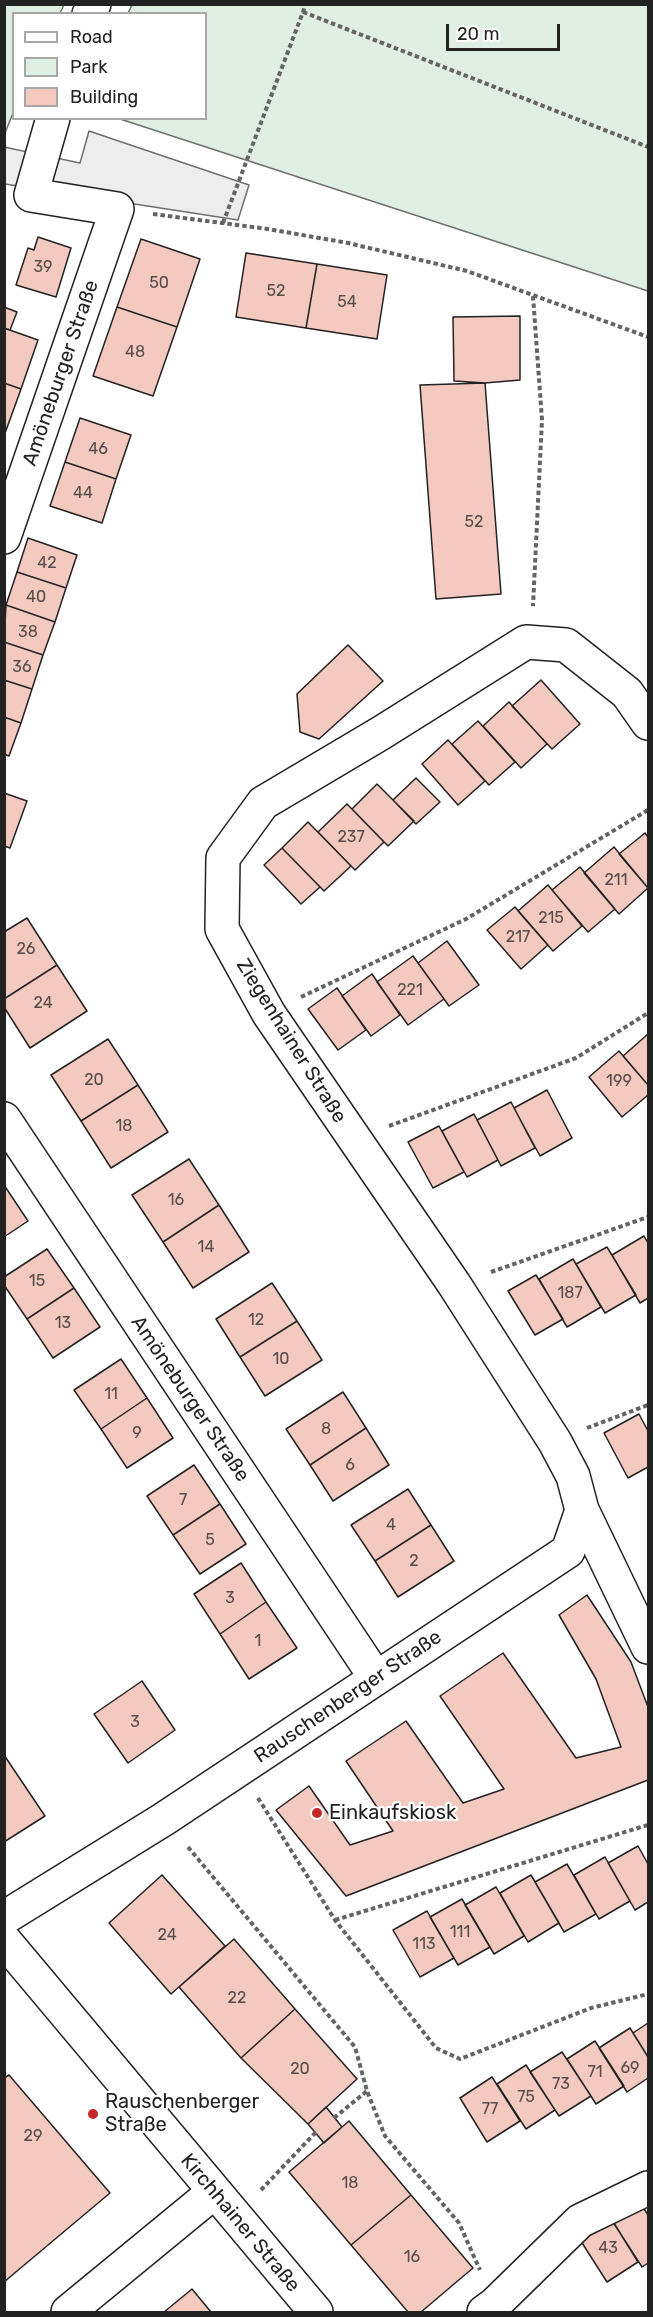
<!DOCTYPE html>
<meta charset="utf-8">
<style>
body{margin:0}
#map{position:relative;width:653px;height:2317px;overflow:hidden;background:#fff;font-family:Rubik,sans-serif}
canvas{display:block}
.frame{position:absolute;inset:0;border:6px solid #222;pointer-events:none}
.legend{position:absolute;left:12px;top:12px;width:195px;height:108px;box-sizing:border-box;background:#fff;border:2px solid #a7a7a7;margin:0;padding:8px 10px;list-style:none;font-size:18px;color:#222}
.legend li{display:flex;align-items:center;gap:12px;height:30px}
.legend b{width:30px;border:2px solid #a7a7a7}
.scale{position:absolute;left:446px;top:24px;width:114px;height:27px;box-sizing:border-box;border:3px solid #222;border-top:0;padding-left:8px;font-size:18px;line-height:21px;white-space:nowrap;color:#222;-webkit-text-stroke:4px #fff;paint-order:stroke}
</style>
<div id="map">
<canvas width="653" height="2317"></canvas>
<div class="frame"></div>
<ul class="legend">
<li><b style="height:8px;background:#fff"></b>Road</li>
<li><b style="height:16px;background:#e0efe3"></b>Park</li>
<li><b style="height:16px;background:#f3c9c0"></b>Building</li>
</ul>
<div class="scale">20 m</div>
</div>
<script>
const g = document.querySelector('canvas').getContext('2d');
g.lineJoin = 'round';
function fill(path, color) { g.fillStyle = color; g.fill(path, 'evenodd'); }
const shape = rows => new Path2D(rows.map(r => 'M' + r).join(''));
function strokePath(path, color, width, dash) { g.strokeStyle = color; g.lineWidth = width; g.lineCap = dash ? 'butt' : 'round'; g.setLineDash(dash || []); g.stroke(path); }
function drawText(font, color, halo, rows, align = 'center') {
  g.font = font + ' Rubik,sans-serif'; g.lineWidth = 4.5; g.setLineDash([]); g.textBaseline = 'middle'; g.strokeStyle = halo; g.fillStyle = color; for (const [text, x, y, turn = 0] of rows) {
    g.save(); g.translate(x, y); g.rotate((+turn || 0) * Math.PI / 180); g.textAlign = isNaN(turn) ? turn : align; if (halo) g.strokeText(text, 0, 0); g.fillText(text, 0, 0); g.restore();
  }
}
const green = shape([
 [5,4,64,5,60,13,14,14,13,113,5,133,5,4],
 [132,5,648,5,648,291,120,119,206,118,206,14,128,13,132,5]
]);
fill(green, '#e0efe3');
strokePath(green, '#6f6f6f', 1.5);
const parking = shape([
 [89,131,249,185,238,220,5,184,4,147,80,163,89,131]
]);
fill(parking, '#ededed');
strokePath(parking, '#6f6f6f', 1.5);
const building = shape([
 [38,237,71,248,56,297,16,285,28,248,34,250,38,237],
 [141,239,200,259,177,327,117,307,141,239],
 [246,253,317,264,306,328,236,317,246,253],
 [317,264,387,275,377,339,306,328,317,264],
 [4,307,17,312,10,330,4,328,4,307],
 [117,307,177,327,153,396,93,376,117,307],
 [520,316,520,380,485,383,454,381,453,317,520,316],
 [4,328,38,340,21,389,4,383,4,328],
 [4,383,21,389,4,436,4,383],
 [485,383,501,594,436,599,420,385,485,383],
 [80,418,131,435,116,479,65,462,80,418],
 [65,462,116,479,102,523,50,506,65,462],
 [28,538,77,555,66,588,17,572,28,538],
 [17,572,66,588,55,622,6,605,17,572],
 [6,605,55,622,43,655,4,642,6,605],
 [4,642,43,655,32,689,4,680,4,642],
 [348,645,383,681,319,739,300,732,297,694,348,645],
 [4,680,32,689,21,723,4,717,4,680],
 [541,680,580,724,552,749,512,706,541,680],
 [509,702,547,744,521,768,483,726,509,702],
 [4,717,21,723,9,756,4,754,4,717],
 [478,721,515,762,489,785,452,744,478,721],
 [448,740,485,781,458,805,422,764,448,740],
 [416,778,440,802,416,824,393,800,416,778],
 [377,784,414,821,388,846,352,809,377,784],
 [4,793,27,801,10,848,4,846,4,793],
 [347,804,384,842,355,870,318,832,347,804],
 [308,822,351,866,324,891,282,848,308,822],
 [645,833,648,837,648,888,619,854,645,833],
 [614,847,648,888,619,914,584,873,614,847],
 [282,848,320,887,301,904,264,865,282,848],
 [580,867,615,909,588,932,552,890,580,867],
 [548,885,582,926,553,951,518,911,548,885],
 [515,907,548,945,521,969,487,930,515,907],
 [27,918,57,965,4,999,4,932,27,918],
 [447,941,479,985,449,1006,418,963,447,941],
 [413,956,444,999,408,1025,377,982,413,956],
 [57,965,87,1011,30,1048,4,1007,4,999,57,965],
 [372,974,400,1015,371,1036,342,996,372,974],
 [337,988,366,1030,338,1050,308,1009,337,988],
 [648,1034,648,1085,623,1056,648,1034],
 [108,1039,138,1085,81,1121,51,1075,108,1039],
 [619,1051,648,1085,648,1095,622,1117,589,1077,619,1051],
 [138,1085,168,1132,111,1168,81,1121,138,1085],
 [547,1090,572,1138,540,1156,514,1108,547,1090],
 [511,1102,535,1148,501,1166,477,1120,511,1102],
 [474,1114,498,1160,467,1177,442,1131,474,1114],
 [439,1126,464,1172,433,1188,408,1142,439,1126],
 [189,1159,219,1205,163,1242,132,1195,189,1159],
 [4,1185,28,1221,4,1237,4,1185],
 [219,1205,249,1252,193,1288,163,1242,219,1205],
 [644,1236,648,1243,648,1298,640,1303,612,1255,644,1236],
 [607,1247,636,1295,605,1313,576,1264,607,1247],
 [47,1249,74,1288,27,1319,4,1285,4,1277,47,1249],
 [573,1259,601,1307,567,1327,539,1279,573,1259],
 [536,1275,563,1319,535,1335,508,1291,536,1275],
 [272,1283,297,1321,240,1357,216,1319,272,1283],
 [74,1288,100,1327,53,1358,27,1319,74,1288],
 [297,1321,322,1360,265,1396,240,1357,297,1321],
 [121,1359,147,1398,101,1429,74,1390,121,1359],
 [343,1392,366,1428,310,1465,286,1429,343,1392],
 [147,1398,173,1438,127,1468,101,1429,147,1398],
 [639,1414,648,1431,648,1467,628,1478,604,1433,639,1414],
 [366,1428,389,1465,333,1501,310,1465,366,1428],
 [194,1465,220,1504,173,1535,147,1496,194,1465],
 [408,1489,431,1525,375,1561,351,1525,408,1489],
 [220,1504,246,1544,200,1574,173,1535,220,1504],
 [431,1525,454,1561,398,1597,375,1561,431,1525],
 [241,1563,266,1602,220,1634,194,1594,241,1563],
 [587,1595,631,1662,648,1707,648,1780,346,1896,276,1810,309,1786,350,1845,393,1831,346,1761,406,1721,463,1803,504,1789,440,1696,503,1653,576,1758,621,1747,596,1679,559,1615,587,1595],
 [266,1602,297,1648,249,1679,220,1634,266,1602],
 [142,1681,175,1730,128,1763,94,1714,142,1681],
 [4,1755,45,1816,4,1842,4,1755],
 [638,1846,648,1864,648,1902,635,1910,608,1863,638,1846],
 [605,1857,630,1901,599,1919,574,1875,605,1857],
 [567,1864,596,1914,564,1932,535,1882,567,1864],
 [162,1875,225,1946,171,1994,109,1923,162,1875],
 [531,1875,559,1923,528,1942,500,1893,531,1875],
 [496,1887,524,1936,494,1954,465,1905,496,1887],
 [462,1899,490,1947,458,1965,430,1917,462,1899],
 [427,1911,454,1958,420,1977,393,1930,427,1911],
 [234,1939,295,2009,241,2058,179,1987,234,1939],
 [295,2009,357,2079,308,2124,241,2058,295,2009],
 [648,2023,648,2057,633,2033,648,2023],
 [630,2028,648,2057,648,2078,627,2092,599,2048,630,2028],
 [595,2041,624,2086,596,2104,567,2059,595,2041],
 [562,2052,591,2096,559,2116,530,2072,562,2052],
 [526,2065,555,2110,526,2129,497,2084,526,2065],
 [9,2075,110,2193,4,2282,4,2078,9,2075],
 [492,2077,520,2121,487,2142,460,2098,492,2077],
 [326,2107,342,2127,324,2143,308,2124,326,2107],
 [349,2121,411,2195,351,2245,289,2172,349,2121],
 [411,2195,473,2268,421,2312,408,2312,351,2245,411,2195],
 [639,2201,648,2215,648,2263,642,2267,611,2219,639,2201],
 [609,2215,638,2262,607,2282,577,2235,609,2215],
 [192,2289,211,2312,164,2312,192,2289]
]);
fill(building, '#f3c9c0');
strokePath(building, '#222', 1.5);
const minor = shape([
 [89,14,94,4],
 [4,537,117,209,31,195,53,118],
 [4,1119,376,1678],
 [582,1510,648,1647],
 [4,1918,164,1819,568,1551,582,1510,573,1476,555,1442,454,1284,269,1014,222,929,223,858,263,803,381,733,526,642,566,645,627,693,648,723],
 [4,1940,316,2312],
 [68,2312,214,2192],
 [484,2312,495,2304,580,2221,648,2188]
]);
strokePath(minor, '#222', 36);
strokePath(shape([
 [303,12,648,147],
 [153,214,268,229,348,243,467,271,648,337],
 [223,223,306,4],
 [533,296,542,420,533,606],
 [301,997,466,919,648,810],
 [389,1126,576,1058,648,1013],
 [491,1272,648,1217],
 [587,1428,648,1405],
 [258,1798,335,1920,436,2048,460,2059,591,2008,648,1994],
 [188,1847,355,2047,367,2091,385,2136,459,2223,480,2270],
 [335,1920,648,1825],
 [334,2118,367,2091],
 [261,2190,316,2132]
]), '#646464', 4, [4.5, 3]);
strokePath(minor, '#fff', 33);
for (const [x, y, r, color] of [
 [317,1813,6,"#c62828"],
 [93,2114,6,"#c62828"]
]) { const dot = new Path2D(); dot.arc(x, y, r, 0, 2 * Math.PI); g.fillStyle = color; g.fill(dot); strokePath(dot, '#fff', 2); }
drawText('16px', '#564c4a', null, [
 ["39",43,267],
 ["50",159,283],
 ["52",276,291],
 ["54",347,302],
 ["48",135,352],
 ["46",98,449],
 ["44",83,493],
 ["52",474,522],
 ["42",47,563],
 ["40",36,597],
 ["38",28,632],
 ["36",22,667],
 ["237",351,837],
 ["211",616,880],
 ["215",551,918],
 ["217",518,937],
 ["26",26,949],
 ["221",410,990],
 ["24",43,1003],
 ["20",94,1080],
 ["199",619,1081],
 ["18",124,1126],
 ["16",176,1200],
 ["14",206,1247],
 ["15",37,1281],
 ["187",570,1293],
 ["12",256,1320],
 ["13",63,1323],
 ["10",281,1359],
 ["11",111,1394],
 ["8",326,1429],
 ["9",137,1433],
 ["6",350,1465],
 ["7",183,1500],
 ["4",391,1525],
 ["5",210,1540],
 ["2",414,1561],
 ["3",230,1598],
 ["1",258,1641],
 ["3",135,1722],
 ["111",460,1932],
 ["24",167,1935],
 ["113",424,1944],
 ["22",237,1998],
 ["69",630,2068],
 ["20",300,2069],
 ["71",595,2072],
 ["73",561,2084],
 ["75",526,2097],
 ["77",490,2109],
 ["29",33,2136],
 ["18",350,2183],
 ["43",608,2248],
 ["16",412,2257]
]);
drawText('20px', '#222', '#fff', [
 ["Amöneburger Straße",61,373,-71],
 ["Ziegenhainer Straße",291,1041,58],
 ["Amöneburger Straße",190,1399,56],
 ["Rauschenberger Straße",348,1697,-34],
 ["Kirchhainer Straße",240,2223,50]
]);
drawText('20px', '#222', '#fff', [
 ["Einkaufskiosk",329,1813],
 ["Rauschenberger",105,2102],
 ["Straße",105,2125]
], 'left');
</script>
